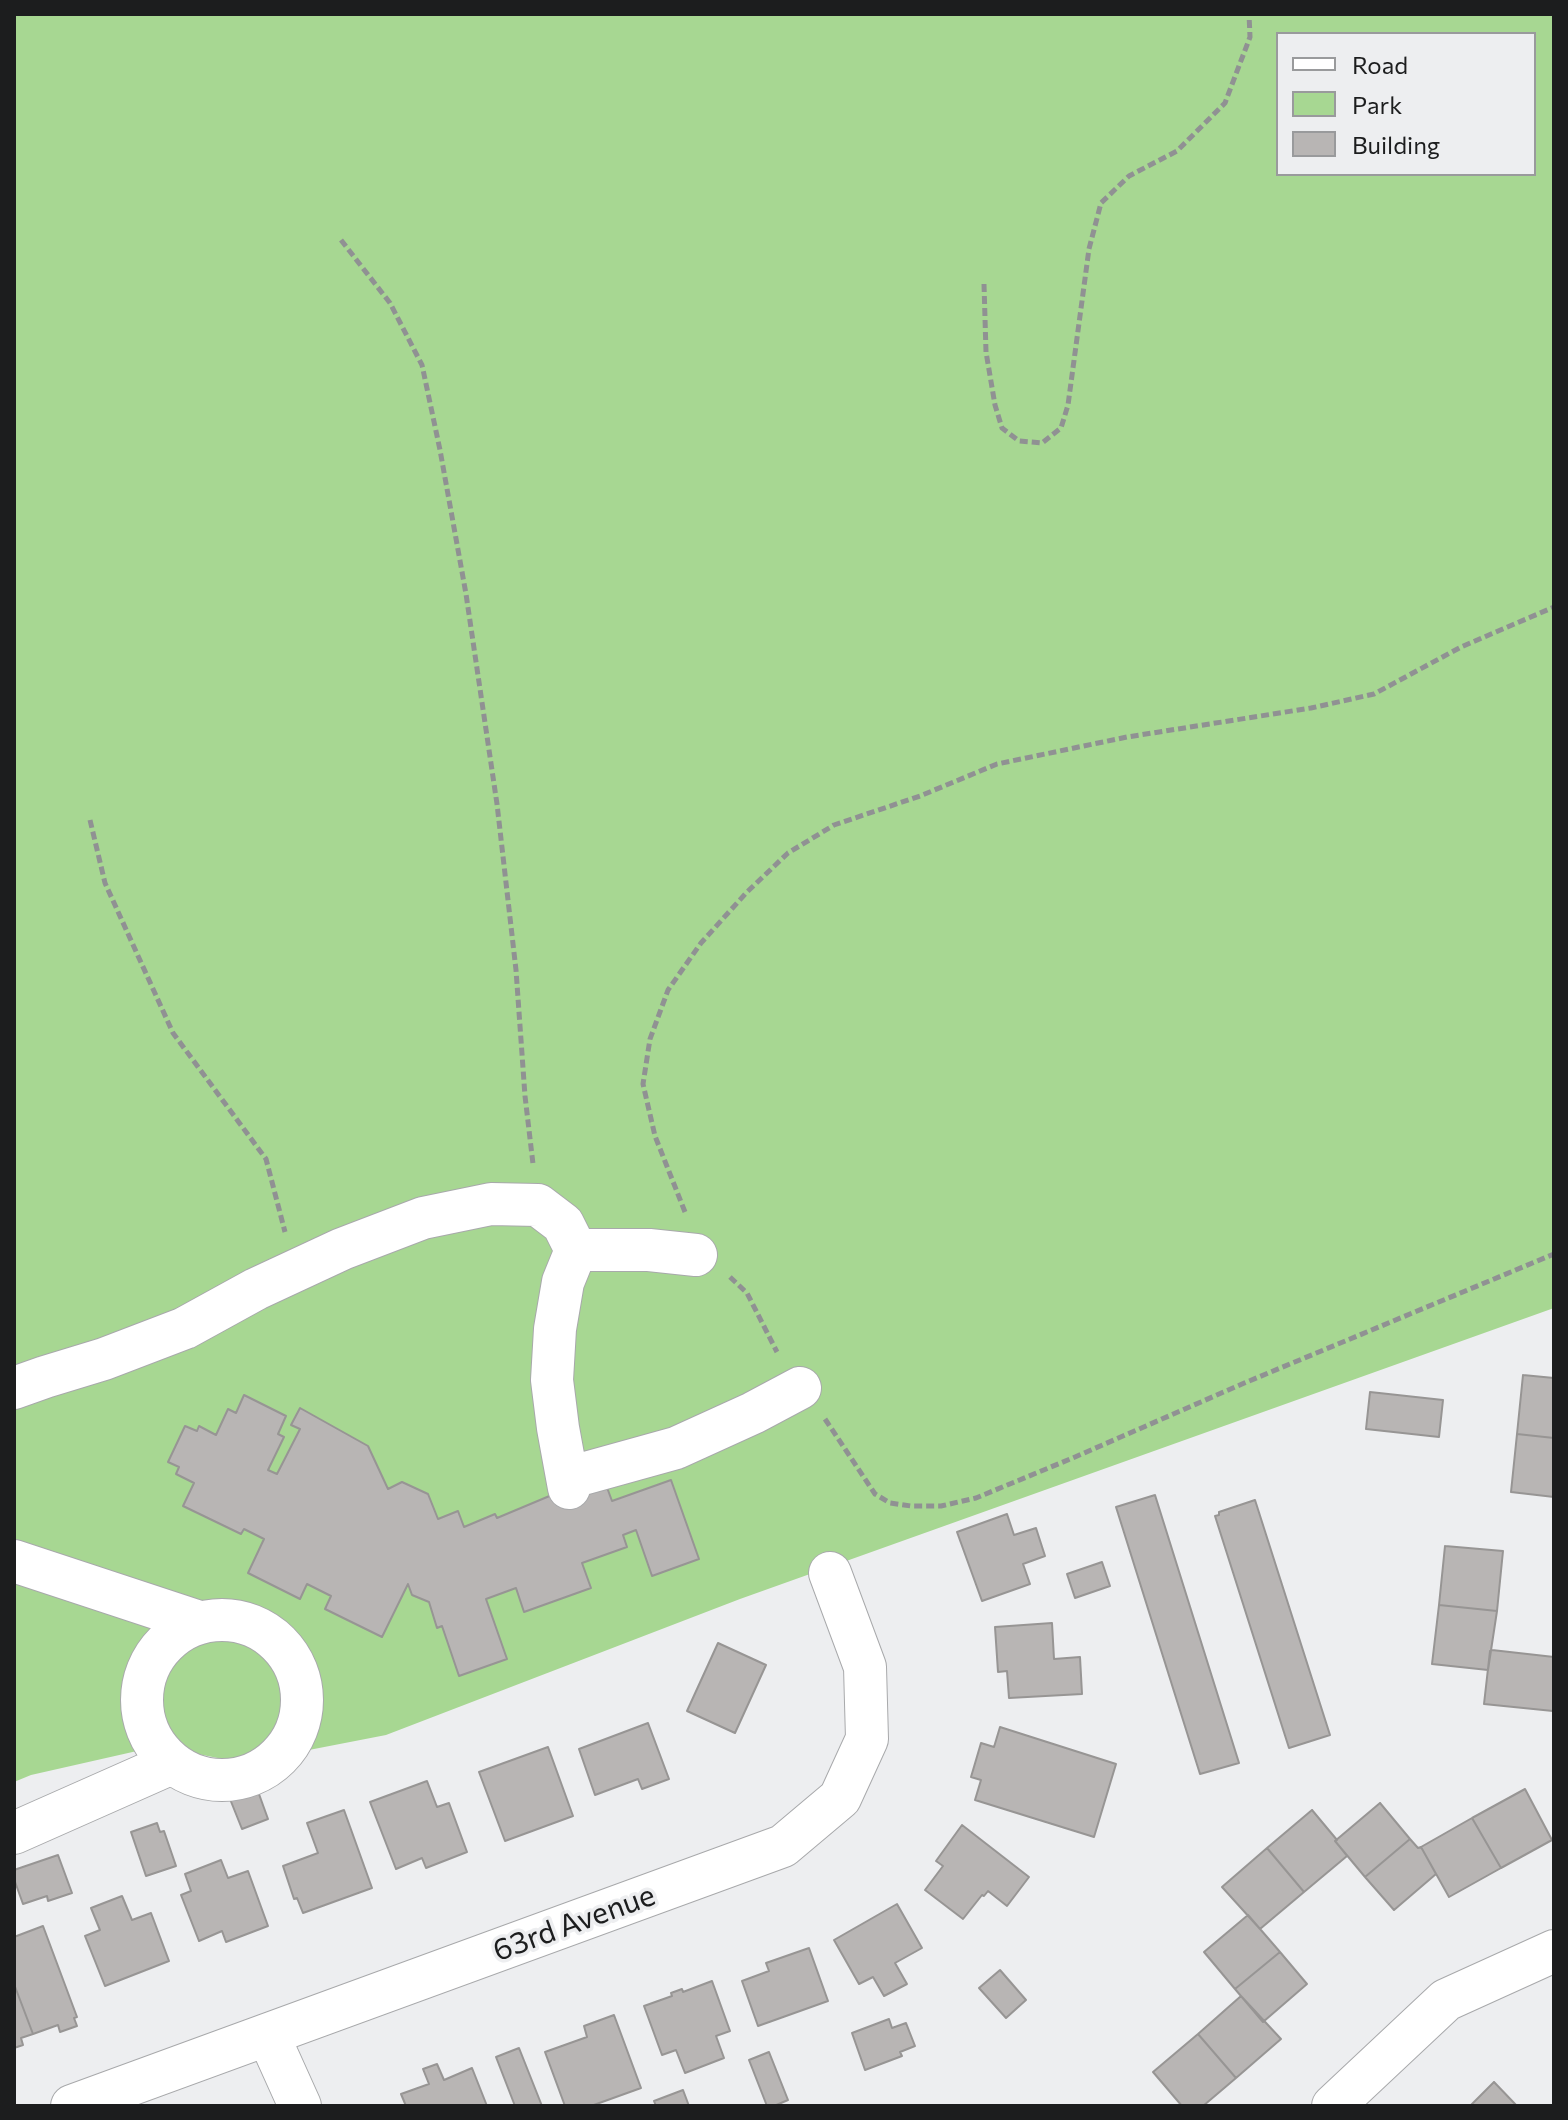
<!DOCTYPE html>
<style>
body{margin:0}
#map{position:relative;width:1568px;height:2120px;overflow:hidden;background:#edeef0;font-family:Commissioner,sans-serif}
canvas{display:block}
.frame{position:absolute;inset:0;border:16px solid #1c1d1e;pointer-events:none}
.legend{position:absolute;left:1276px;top:32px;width:260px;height:144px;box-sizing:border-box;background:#edeef0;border:2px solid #999a9c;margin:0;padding:10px 14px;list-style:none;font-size:24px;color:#1c1d1e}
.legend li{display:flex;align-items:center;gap:16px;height:40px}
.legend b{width:40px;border:2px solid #999a9c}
</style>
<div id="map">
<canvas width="1568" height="2120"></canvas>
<div class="frame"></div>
<ul class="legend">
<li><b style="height:10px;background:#fff"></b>Road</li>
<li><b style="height:22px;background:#a7d792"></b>Park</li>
<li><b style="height:22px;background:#b8b5b4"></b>Building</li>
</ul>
</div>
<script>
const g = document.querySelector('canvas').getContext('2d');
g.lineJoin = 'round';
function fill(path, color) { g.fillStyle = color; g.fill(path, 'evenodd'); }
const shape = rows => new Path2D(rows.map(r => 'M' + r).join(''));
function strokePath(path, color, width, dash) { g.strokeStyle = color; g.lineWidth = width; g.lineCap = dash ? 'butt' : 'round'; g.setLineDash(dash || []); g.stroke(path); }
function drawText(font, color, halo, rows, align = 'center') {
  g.font = font + ' Commissioner,sans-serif'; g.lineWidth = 7; g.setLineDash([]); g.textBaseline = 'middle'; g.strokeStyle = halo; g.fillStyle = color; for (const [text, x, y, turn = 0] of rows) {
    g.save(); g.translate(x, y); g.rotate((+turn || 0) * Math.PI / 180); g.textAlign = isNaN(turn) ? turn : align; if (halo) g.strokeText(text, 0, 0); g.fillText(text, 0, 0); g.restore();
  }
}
fill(shape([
 [14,14,1554,14,1554,1308,740,1599,386,1735,242,1763,159,1746,31,1775,14,1782],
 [1278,34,1534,34,1534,174,1278,174]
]), '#a7d792');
const building = shape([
 [1523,1375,1554,1378,1554,1438,1517,1434,1523,1375],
 [1370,1392,1443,1400,1439,1437,1366,1429,1370,1392],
 [244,1395,286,1416,278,1434,284,1437,268,1470,277,1474,300,1429,291,1425,300,1408,368,1446,388,1489,402,1482,428,1494,438,1519,458,1511,464,1527,495,1514,497,1518,602,1474,612,1501,671,1480,699,1559,652,1576,636,1530,623,1535,627,1547,582,1563,591,1588,524,1612,516,1588,486,1599,507,1659,459,1676,442,1626,437,1628,429,1602,412,1595,408,1584,382,1637,325,1609,331,1596,307,1584,300,1599,248,1573,264,1539,244,1529,241,1534,183,1506,194,1483,176,1474,179,1467,168,1462,185,1426,197,1431,199,1426,216,1435,228,1409,236,1413,244,1395],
 [1517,1434,1554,1438,1554,1497,1511,1492,1517,1434],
 [1155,1495,1239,1763,1200,1774,1116,1507,1155,1495],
 [1255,1500,1330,1735,1289,1748,1215,1516,1219,1515,1219,1512,1255,1500],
 [1007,1514,1014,1535,1036,1528,1045,1556,1023,1564,1030,1584,982,1601,957,1532,1007,1514],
 [1445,1546,1503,1551,1497,1611,1439,1605,1445,1546],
 [1102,1562,1110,1586,1075,1598,1067,1574,1102,1562],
 [1439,1605,1497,1611,1488,1670,1432,1664,1439,1605],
 [1052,1623,1054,1659,1080,1657,1082,1694,1009,1698,1007,1671,998,1672,995,1627,1052,1623],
 [718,1643,766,1665,735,1733,687,1711,718,1643],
 [1492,1650,1554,1657,1553,1711,1484,1704,1490,1651,1492,1650],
 [648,1723,669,1779,642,1789,638,1779,595,1795,579,1749,648,1723],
 [1000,1727,1116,1764,1094,1837,975,1800,981,1780,971,1777,981,1743,994,1747,1000,1727],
 [548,1747,573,1816,505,1841,479,1772,548,1747],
 [427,1781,437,1807,449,1803,467,1852,426,1868,422,1858,396,1869,370,1802,427,1781],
 [255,1783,268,1819,242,1829,228,1794,255,1783],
 [1525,1789,1552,1840,1501,1868,1472,1818,1525,1789],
 [1380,1803,1410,1839,1365,1877,1335,1841,1380,1803],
 [344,1810,372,1888,303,1913,297,1898,294,1899,283,1866,318,1853,307,1823,344,1810],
 [1312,1810,1337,1840,1335,1841,1347,1856,1304,1892,1267,1848,1312,1810],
 [1472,1818,1501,1868,1449,1897,1421,1847,1472,1818],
 [157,1823,160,1832,164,1831,176,1866,146,1876,131,1832,157,1823],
 [962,1825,1029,1877,1007,1906,988,1891,984,1896,982,1895,963,1919,925,1890,943,1866,936,1861,962,1825],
 [1410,1839,1418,1848,1421,1847,1436,1874,1394,1910,1365,1877,1410,1839],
 [1267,1848,1304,1892,1260,1929,1222,1887,1267,1848],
 [58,1855,72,1893,48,1901,47,1896,23,1904,14,1879,14,1870,58,1855],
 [221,1860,228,1878,248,1871,268,1926,226,1942,222,1931,199,1941,181,1895,191,1891,185,1874,221,1860],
 [122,1896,132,1920,151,1913,169,1961,105,1986,85,1936,100,1930,91,1908,122,1896],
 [897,1904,922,1948,895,1963,907,1984,884,1996,873,1977,859,1984,834,1940,897,1904],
 [1248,1915,1280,1952,1235,1989,1204,1952,1248,1915],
 [43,1926,77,2017,74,2018,77,2026,60,2032,58,2025,33,2034,14,1984,14,1937,43,1926],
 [809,1948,828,2001,758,2026,742,1981,769,1971,766,1963,809,1948],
 [1280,1952,1307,1984,1263,2022,1235,1989,1280,1952],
 [1000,1970,1026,2000,1006,2018,979,1988,1000,1970],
 [712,1981,730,2031,716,2036,724,2058,685,2073,676,2050,662,2055,644,2006,672,1996,671,1993,682,1989,683,1992,712,1981],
 [14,1984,33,2034,21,2038,23,2045,14,2048,14,1984],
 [1241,1996,1281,2039,1236,2078,1198,2034,1241,1996],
 [614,2015,641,2088,591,2106,565,2106,545,2052,587,2037,584,2026,614,2015],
 [889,2019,892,2028,906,2023,915,2046,900,2052,902,2056,865,2070,852,2033,889,2019],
 [1198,2034,1236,2078,1203,2106,1182,2106,1153,2072,1198,2034],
 [519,2048,542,2106,515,2106,496,2057,519,2048],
 [769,2052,788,2100,774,2106,767,2106,749,2060,769,2052],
 [437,2064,444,2080,472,2068,487,2106,406,2106,401,2094,429,2084,423,2069,437,2064],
 [1494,2082,1517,2106,1470,2106,1494,2082],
 [683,2090,689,2106,656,2106,654,2101,683,2090]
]);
fill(building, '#b8b5b4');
strokePath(building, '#979594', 2);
const minor = shape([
 [14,1388,45,1377,104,1359,185,1328,256,1289,342,1249,423,1218,491,1204,538,1205,563,1224,576,1250],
 [568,1478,676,1448,753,1413,800,1388],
 [569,1488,558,1428,552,1380,555,1329,563,1282,576,1250,649,1250,696,1255],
 [14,1561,199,1622],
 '142 1700a80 80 0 1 1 160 0a80 80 0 1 1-160 0Z',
 [14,1833,172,1763],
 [268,2035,300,2106],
 [72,2106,783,1846,840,1798,867,1739,865,1667,830,1573],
 [1333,2106,1446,2000,1554,1951]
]);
strokePath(minor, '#a8a9ab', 44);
strokePath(shape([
 [341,240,390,303,422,365,440,450,466,594,497,804,516,970,525,1096,533,1164],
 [984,284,986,352,995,405,1002,428,1019,441,1042,443,1061,428,1068,405,1089,249,1101,203,1129,176,1177,151,1225,103,1250,37,1249,14],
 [90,820,105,883,173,1033,266,1159,285,1232],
 [685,1212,655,1136,643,1084,650,1039,668,990,701,943,747,892,788,853,834,825,920,796,997,764,1127,737,1311,708,1374,694,1461,647,1554,607],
 [730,1277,747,1293,777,1352],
 [825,1419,875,1494,890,1503,911,1506,941,1506,976,1498,1075,1457,1242,1384,1554,1254]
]), '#909193', 5, [8, 4]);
strokePath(minor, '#fff', 42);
drawText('30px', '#1c1d1e', '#edeef0', [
 ["63rd Avenue",574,1923,-20]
]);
</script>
